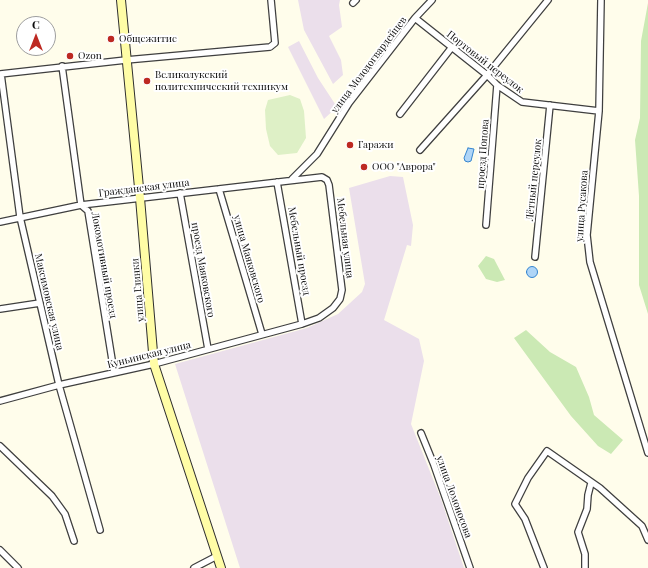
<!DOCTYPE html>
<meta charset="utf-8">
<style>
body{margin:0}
#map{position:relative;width:648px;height:568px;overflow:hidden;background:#fffdeb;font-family:"Playfair Display",serif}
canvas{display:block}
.north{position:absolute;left:16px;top:16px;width:40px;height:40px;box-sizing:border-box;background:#fff;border:1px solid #9e9e9e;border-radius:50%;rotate:0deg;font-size:11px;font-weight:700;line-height:16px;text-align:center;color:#0c0c0c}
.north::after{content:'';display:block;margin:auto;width:14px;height:18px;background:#bd2922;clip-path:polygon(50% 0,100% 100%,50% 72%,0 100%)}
</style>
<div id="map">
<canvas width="648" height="568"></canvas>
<div class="north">С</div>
</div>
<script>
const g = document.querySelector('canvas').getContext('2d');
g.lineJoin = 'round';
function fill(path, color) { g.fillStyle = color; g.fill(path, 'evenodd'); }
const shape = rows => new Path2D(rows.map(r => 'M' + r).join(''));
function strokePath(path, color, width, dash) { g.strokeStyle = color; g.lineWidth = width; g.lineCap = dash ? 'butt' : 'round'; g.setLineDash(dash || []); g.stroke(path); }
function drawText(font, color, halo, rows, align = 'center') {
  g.font = font + ' "Playfair Display",serif'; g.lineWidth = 4; g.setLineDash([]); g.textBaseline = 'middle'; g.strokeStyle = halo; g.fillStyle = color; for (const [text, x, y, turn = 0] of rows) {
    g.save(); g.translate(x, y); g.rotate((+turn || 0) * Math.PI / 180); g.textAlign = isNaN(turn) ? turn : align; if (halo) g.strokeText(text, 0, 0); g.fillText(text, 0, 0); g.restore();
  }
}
fill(shape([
 [298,0,340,0,339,5,342,27,329,36,341,60,343,75,333,84,304,30],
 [299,41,318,78,337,107,324,119,288,47],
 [390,176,403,177,413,225,411,246,407,245,384,320,419,339,424,361,411,424,441,499,464,568,240,568,175,364,307,328,338,314,362,292,365,284,349,188]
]), '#ebdfeb');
fill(shape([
 [648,3,648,314,639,285,639,196,635,140,640,118,641,41],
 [486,256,494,259,505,280,497,282,486,279,478,266],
 [526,330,550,352,576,367,589,397,594,415,623,440,611,454,598,446,571,416,514,338]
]), '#cbe9b4');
fill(shape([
 [290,95,300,99,304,111,306,138,297,153,278,155,270,146,266,129,265,110,268,100]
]), '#def0c6');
const water = shape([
 [468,148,474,149,471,161,468,162,465,161,464,158,468,148],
 '526.5 272a5.5 5.5 0 1 1 11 0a5.5 5.5 0 1 1-11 0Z'
]);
fill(water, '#afd5f7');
strokePath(water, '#3484cf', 1);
const street = shape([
 [601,0,599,111,587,235,590,262,648,453],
 [353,3,356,0],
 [415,18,487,75,497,85,522,102,599,111],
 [62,66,81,205,88,211,114,372],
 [0,74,126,60,270,47,275,43,271,0],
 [1,74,20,217,59,385,100,530],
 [400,114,452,47],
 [420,150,487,75,548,0],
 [292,179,317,154,349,103,415,18,432,0],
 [277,182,302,324],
 [219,189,262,334],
 [180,193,208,349],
 [0,222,81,205,322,177,327,180,329,185,342,290,340,299,333,308,319,318,302,324,154,364,59,385,0,401],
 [486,225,497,85],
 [535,257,550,105],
 [0,309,40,303],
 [421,433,434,465,470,568],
 [0,446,52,496,65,514,74,541],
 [0,550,18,568],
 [194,568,217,556],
 [544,568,525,519,515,504,528,478,547,451,600,488,642,526,648,540],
 [585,568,585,554,578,532,587,509,588,495,591,483]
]);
const secondary = shape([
 [121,0,140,198,154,364,221,568]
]);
strokePath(street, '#3f3f3f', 8);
strokePath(secondary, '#2e2e2e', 10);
strokePath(street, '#fff', 5.5);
strokePath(secondary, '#fffda6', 8);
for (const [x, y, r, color] of [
 [111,39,4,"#bd2922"],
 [70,56,4,"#bd2922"],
 [147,81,4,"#bd2922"],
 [350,145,4,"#bd2922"],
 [364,167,4,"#bd2922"]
]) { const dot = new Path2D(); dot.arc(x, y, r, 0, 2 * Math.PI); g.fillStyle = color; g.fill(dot); strokePath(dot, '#fff', 1.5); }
drawText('10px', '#0c0c0c', '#fff', [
 ["Общежитие",119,39],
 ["Ozon",78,56],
 ["Великолукский",155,75],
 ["политехнический техникум",155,87],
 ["Гаражи",358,145],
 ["ООО \"Аврора\"",372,167]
], 'left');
drawText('10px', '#0c0c0c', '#fff', [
 ["Портовый переулок",485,62,38],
 ["улица Молодогвардейцев",369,65,-53],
 ["проезд Попова",483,154,-86],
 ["Лётный переулок",534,180,-84],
 ["Гражданская улица",144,188,-7],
 ["улица Русакова",582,206,-86],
 ["Мебельная улица",345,238,83],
 ["Мебельный проезд",299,251,80],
 ["улица Маяковского",249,259,74],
 ["Локомотивный проезд",104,265,80],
 ["проезд Маяковского",203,270,80],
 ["улица Глинки",138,290,-95],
 ["Максимовская улица",49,302,77],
 ["Куньинская улица",149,355,-14],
 ["улица Ломоносова",454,497,70]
]);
</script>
